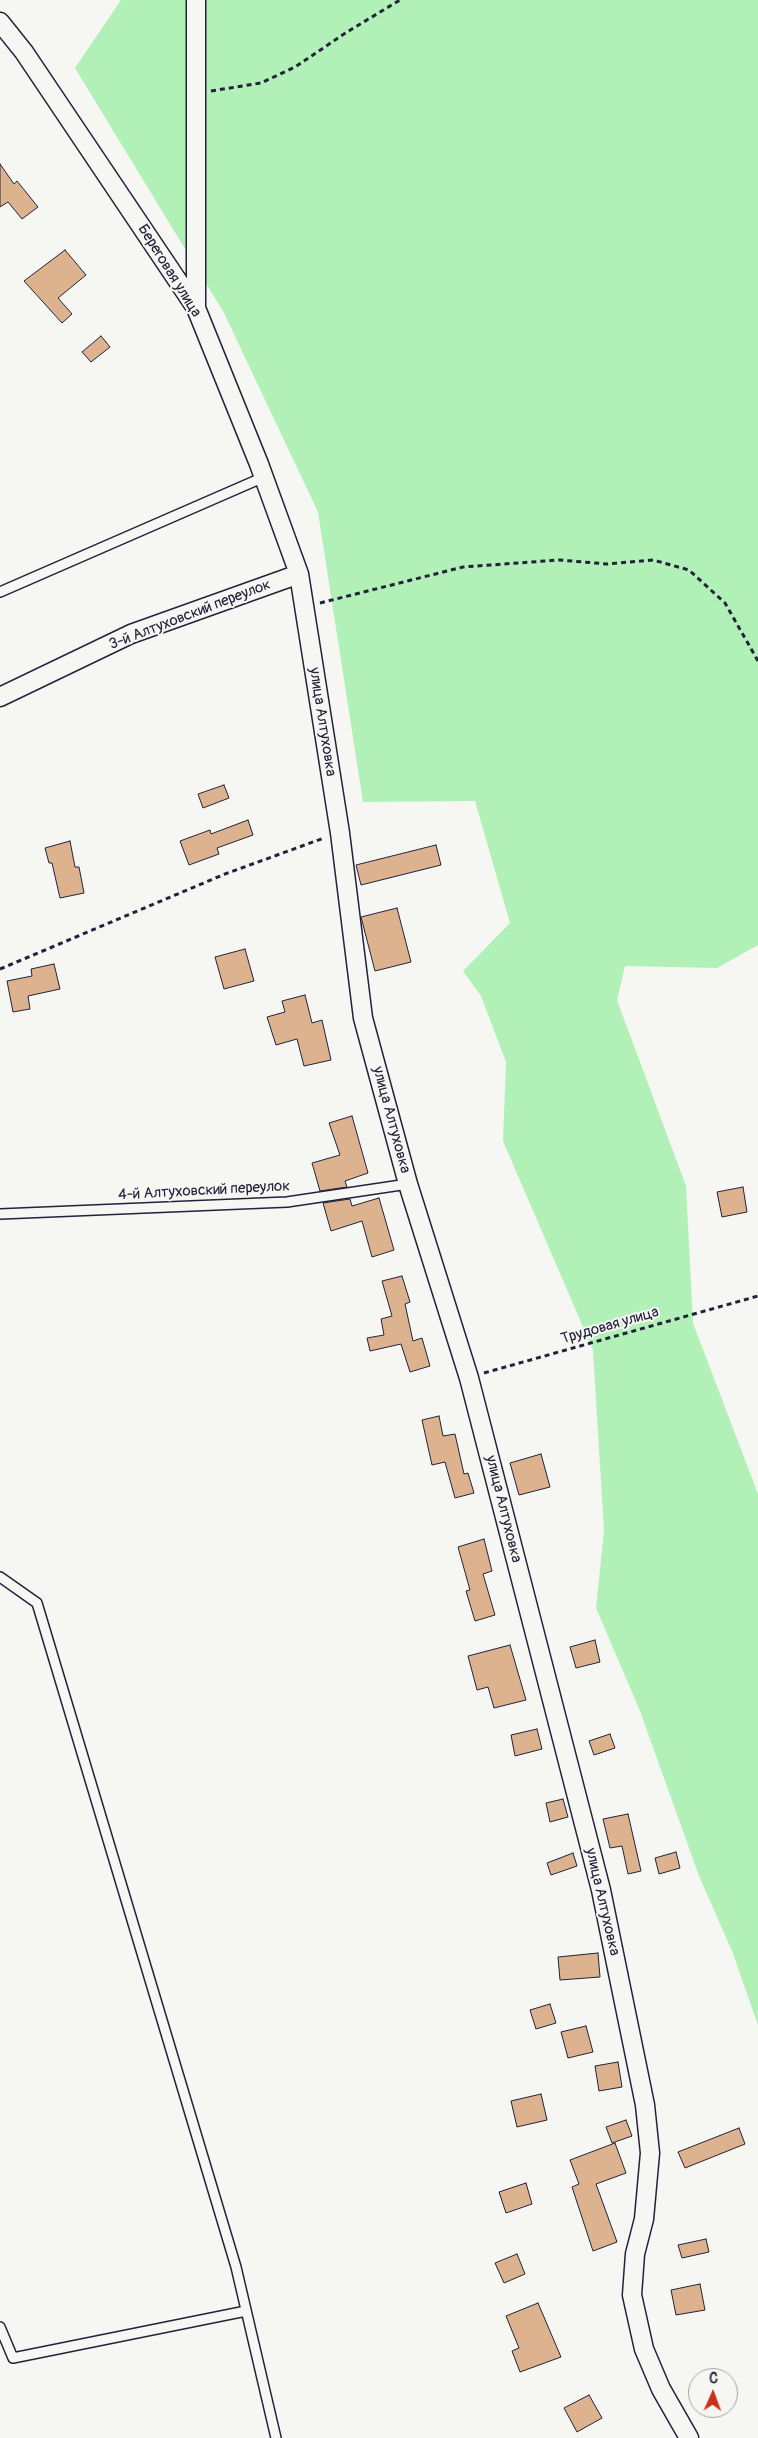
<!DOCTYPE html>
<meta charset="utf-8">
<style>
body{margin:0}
#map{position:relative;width:758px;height:2438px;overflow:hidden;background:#f6f6f2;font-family:Pangolin,sans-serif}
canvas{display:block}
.north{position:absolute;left:688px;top:2368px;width:50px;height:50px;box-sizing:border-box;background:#f6f6f2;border:1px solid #a1a1a9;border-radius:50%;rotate:2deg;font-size:14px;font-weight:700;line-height:20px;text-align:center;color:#22223b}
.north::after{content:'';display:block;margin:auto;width:18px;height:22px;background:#c8321e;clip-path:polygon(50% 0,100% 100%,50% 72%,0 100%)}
</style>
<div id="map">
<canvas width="758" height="2438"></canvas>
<div class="north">С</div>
</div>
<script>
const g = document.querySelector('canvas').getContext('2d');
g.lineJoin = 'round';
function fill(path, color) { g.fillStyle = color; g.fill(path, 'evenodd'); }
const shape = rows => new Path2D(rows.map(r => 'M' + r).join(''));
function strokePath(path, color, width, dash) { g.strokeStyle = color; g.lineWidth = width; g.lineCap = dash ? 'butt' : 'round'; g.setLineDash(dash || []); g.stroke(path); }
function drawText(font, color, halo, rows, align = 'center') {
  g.font = font + ' Pangolin,sans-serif'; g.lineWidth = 4; g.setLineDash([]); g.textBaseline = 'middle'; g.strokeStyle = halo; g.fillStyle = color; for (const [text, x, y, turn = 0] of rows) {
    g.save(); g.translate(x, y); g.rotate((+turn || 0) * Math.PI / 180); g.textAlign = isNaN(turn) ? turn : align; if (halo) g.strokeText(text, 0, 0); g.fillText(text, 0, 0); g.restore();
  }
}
fill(shape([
 [121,0,758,0,758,945,717,968,625,966,617,1000,686,1186,693,1323,758,1494,758,2025,732,1951,699,1876,640,1711,596,1608,604,1531,593,1350,503,1141,506,1062,481,996,463,971,510,923,475,801,363,802,318,512,224,313,75,68]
]), '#b1f0b7');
const building = shape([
 [0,164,14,184,17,181,38,207,22,219,8,202,0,207,0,164],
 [65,250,86,275,58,298,72,314,62,323,24,281,65,250],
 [101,336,110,347,91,362,82,352,101,336],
 [224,785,229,798,203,808,198,794,224,785],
 [248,820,253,835,217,848,219,854,189,865,180,841,210,830,211,834,248,820],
 [70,841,75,867,79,867,84,893,60,898,52,863,49,863,45,848,70,841],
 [436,845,441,865,361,885,356,865,436,845],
 [397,908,411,962,375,971,361,917,397,908],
 [245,949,254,981,224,989,215,957,245,949],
 [54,964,60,989,28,996,30,1009,13,1012,7,981,32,976,31,969,54,964],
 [305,995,312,1023,322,1020,331,1060,304,1066,297,1039,276,1045,267,1017,285,1012,282,1001,305,995],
 [352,1116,368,1173,345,1181,347,1187,320,1191,312,1163,340,1155,329,1123,352,1116],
 [743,1187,747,1212,722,1217,717,1192,743,1187],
 [379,1198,394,1250,372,1257,362,1221,331,1231,323,1203,350,1199,352,1206,379,1198],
 [402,1276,410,1302,405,1304,413,1341,422,1338,430,1366,410,1372,401,1344,370,1351,367,1338,384,1335,381,1319,392,1316,382,1281,402,1276],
 [439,1416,443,1436,455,1434,464,1474,468,1473,474,1493,455,1498,445,1462,432,1465,422,1420,439,1416],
 [541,1454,550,1487,519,1495,510,1463,541,1454],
 [484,1539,492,1571,483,1574,495,1615,475,1621,466,1591,470,1590,458,1547,484,1539],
 [595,1640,600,1662,576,1668,570,1647,595,1640],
 [510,1645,526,1700,494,1708,488,1687,477,1690,468,1656,510,1645],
 [537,1729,542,1749,515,1756,511,1735,537,1729],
 [610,1734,615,1748,594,1755,589,1741,610,1734],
 [563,1799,568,1817,550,1822,546,1803,563,1799],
 [628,1814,641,1871,628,1874,622,1846,610,1848,603,1819,628,1814],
 [676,1852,680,1868,659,1874,655,1858,676,1852],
 [573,1853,577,1866,551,1875,547,1863,573,1853],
 [598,1953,600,1977,560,1980,558,1957,598,1953],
 [550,2004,556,2023,536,2029,530,2010,550,2004],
 [586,2026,593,2052,568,2058,561,2032,586,2026],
 [618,2062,622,2087,599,2091,595,2066,618,2062],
 [541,2094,547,2120,517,2127,511,2101,541,2094],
 [626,2120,632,2136,612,2143,606,2127,626,2120],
 [739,2128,745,2144,685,2168,678,2152,739,2128],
 [615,2143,626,2173,596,2184,617,2242,593,2251,572,2187,579,2184,570,2160,615,2143],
 [526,2183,532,2204,506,2213,499,2192,526,2183],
 [706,2239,709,2252,682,2258,678,2245,706,2239],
 [517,2254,525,2274,504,2283,495,2263,517,2254],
 [700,2284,705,2310,676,2315,671,2290,700,2284],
 [538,2303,561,2357,520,2372,512,2351,519,2348,506,2316,538,2303],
 [589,2395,602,2418,577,2432,564,2408,589,2395]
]);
fill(building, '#ddb28e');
strokePath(building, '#22223b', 1);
const lane = shape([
 [0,592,264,477],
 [0,1214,287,1202,408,1184],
 [0,1577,37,1603,236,2267,276,2438],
 [0,2327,13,2358,246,2311]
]);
const street = shape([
 [0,22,24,52,196,308,259,464,299,574,340,833,363,1018,408,1184,469,1378,601,1890,645,2105,650,2153,644,2219,635,2254,632,2295,644,2349,661,2389,689,2438],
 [196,308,196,0],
 [0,697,131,634,299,574]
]);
strokePath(lane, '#22223b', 12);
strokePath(street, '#22223b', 21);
strokePath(shape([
 [211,91,261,83,295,67,347,32,400,0],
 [320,603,463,567,559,560,607,564,653,560,689,570,725,603,758,661],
 [0,969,225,874,324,838],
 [484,1373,758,1296]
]), '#22223b', 3, [5, 4]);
strokePath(lane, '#f6f6f2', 9);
strokePath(street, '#f6f6f2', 18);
drawText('15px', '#22223b', '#f6f6f2', [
 ["Береговая улица",169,271,58],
 ["3-й Алтуховский переулок",190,615,-21],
 ["улица Алтуховка",322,722,81],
 ["улица Алтуховка",391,1120,75],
 ["4-й Алтуховский переулок",204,1191,-3],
 ["Трудовая улица",610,1326,-16],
 ["улица Алтуховка",503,1509,76],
 ["улица Алтуховка",602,1902,77]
]);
</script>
